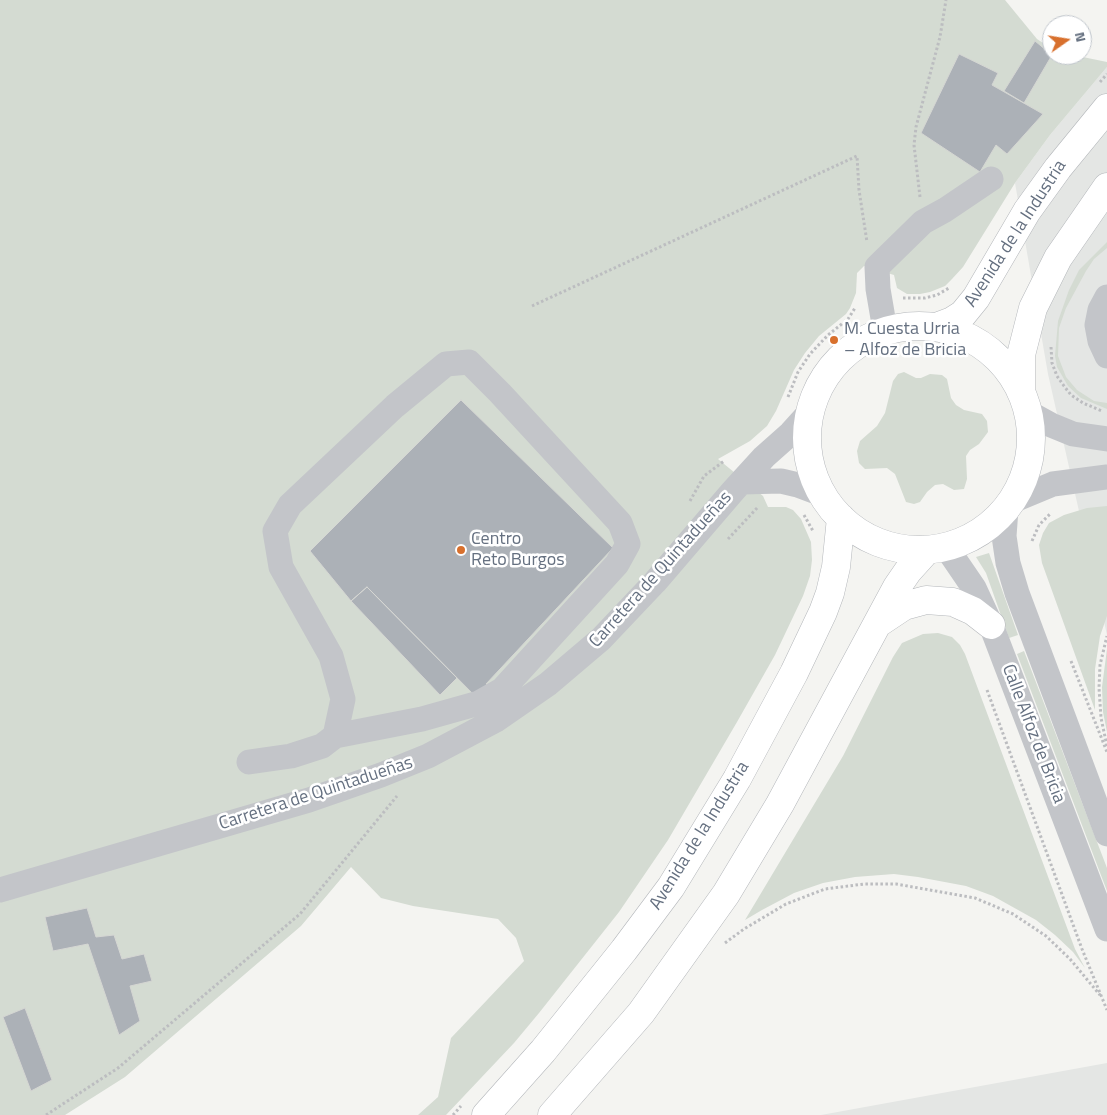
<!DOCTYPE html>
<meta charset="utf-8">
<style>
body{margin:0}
#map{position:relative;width:1107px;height:1115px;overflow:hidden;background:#f4f4f1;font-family:"Titillium Web",sans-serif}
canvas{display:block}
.north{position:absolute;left:1042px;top:15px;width:50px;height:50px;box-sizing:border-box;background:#fff;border:1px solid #c1c6cc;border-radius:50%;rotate:77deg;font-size:14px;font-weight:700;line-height:20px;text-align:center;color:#657080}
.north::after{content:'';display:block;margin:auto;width:18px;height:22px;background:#d8702d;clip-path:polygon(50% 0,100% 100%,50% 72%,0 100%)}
</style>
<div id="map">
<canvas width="1107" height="1115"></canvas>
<div class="north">N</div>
</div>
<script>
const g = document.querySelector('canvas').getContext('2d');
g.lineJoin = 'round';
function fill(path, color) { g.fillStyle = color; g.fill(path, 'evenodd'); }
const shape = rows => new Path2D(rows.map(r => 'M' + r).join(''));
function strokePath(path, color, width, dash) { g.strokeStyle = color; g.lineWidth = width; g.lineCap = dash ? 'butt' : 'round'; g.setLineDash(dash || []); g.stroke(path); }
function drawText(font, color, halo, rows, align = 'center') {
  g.font = font + ' "Titillium Web",sans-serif'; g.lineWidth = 5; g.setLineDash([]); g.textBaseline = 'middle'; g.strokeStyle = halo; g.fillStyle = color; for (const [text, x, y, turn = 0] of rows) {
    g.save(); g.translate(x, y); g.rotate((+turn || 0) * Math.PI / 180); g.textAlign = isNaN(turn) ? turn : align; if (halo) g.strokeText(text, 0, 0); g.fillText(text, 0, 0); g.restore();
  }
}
fill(shape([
 [1107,67,1107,635,1048,374,1015,183,1050,135],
 [1107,1063,1107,1115,821,1115]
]), '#e4e6e4');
fill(shape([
 [0,0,1005,0,1037,39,1052,49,1052,55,1073,55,1107,62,1107,67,1050,135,1015,183,963,267,952,279,945,286,930,292,920,294,907,294,897,288,894,275,864,266,857,273,856,293,850,308,846,314,819,336,805,353,794,370,776,411,767,426,750,441,718,459,763,496,768,507,786,507,793,510,801,519,811,542,812,560,810,576,803,596,775,655,737,722,668,840,619,912,539,1013,514,1043,446,1115,418,1115,438,1097,451,1038,524,961,516,938,498,919,413,906,381,898,351,867,301,926,125,1077,65,1115,0,1115],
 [1107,242,1107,248,1094,259,1086,271,1066,308,1059,328,1058,356,1066,377,1077,390,1094,401,1107,403,1107,409,1081,398,1068,386,1057,367,1055,356,1058,321,1069,290,1079,270],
 [904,372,916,378,921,378,930,374,942,375,947,379,951,398,956,405,964,410,982,414,987,421,988,432,979,444,970,450,966,456,967,479,964,489,954,490,943,484,935,485,927,492,920,502,914,504,906,502,895,474,887,468,865,469,859,463,857,451,860,441,877,426,885,413,893,381,898,374],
 [1107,506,1107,616,1100,636,1095,669,1095,710,1042,563,1039,545,1043,533,1049,523,1064,515,1087,508],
 [989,553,1018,635,1009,638,986,573,976,557],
 [938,633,952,637,960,645,965,654,1075,949,1085,968,1073,952,1055,935,1036,920,993,896,966,886,918,877,894,874,855,877,823,883,794,893,762,910,745,920,843,756,893,657,902,643,923,634],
 [1107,649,1107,732,1103,712,1102,687],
 [1024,651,1107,868,1107,891,1017,654]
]), '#d4dbd2');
const building = shape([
 [1035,41,1052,55,1024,103,1004,91,1035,41],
 [959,54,998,73,992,85,1043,114,1007,154,996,145,980,172,921,133,959,54],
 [461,400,613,548,486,684,490,687,479,700,367,587,351,601,310,551,461,400],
 [367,587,457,678,440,695,351,601,367,587],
 [87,908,96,937,114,935,122,959,144,954,152,981,130,986,140,1021,119,1035,88,944,53,951,45,917,87,908],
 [25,1008,52,1080,31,1091,3,1017,25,1008]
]);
fill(building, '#acb1b7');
strokePath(building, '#d5d6d3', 1);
const major = shape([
 '807 438a112 112 0 1 1 224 0a112 112 0 1 1-224 0Z',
 [936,327,952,321,963,314,976,298,1027,211,1058,168,1107,108],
 [1021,390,1021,355,1033,308,1058,258,1107,187],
 [877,624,904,606,926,600,953,602,973,611,991,625],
 [486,1115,543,1051,624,950,671,887,737,779,794,673,823,612,830,593,836,567,841,518],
 [552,1115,641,1013,726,894,780,804,897,587,908,571,927,550]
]);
strokePath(major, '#b3b6ba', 29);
strokePath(shape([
 [1100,82,1107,74],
 [920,197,914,145,916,127,940,37,946,0],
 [903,298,925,298,937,295,949,288],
 [532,306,857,156,859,190,867,242],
 [1051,347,1052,363,1057,376,1064,386,1071,395,1083,403,1102,411],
 [788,397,798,372,810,354,828,335,848,319,855,308],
 [690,501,704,476,724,461],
 [804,515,813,531],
 [728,539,758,507],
 [1032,541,1039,525,1050,514],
 [1071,661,1107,752],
 [987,690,1082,949,1107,1010],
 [1107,746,1101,718,1099,688,1100,665,1107,636],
 [725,943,744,929,786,904,825,889,864,884,896,884,975,898,1013,914,1046,936,1070,959,1100,995],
 [46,1115,118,1068,300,914,397,796],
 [453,1115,461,1106]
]), '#bcbdc0', 3, [2.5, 2.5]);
strokePath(shape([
 [1107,297,1100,310,1097,325,1100,341,1107,356],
 [885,330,878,289,877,267,923,222,945,210,991,179],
 [1029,413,1051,425,1073,434,1107,439],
 [742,482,781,481,798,485,822,494],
 [1012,501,1053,484,1107,477],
 [1006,509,1004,536,1008,563,1017,593,1107,834],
 [946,547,974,588,991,625,1107,929],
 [249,762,291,756,322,746,335,736,422,719,479,703,502,690,617,564,628,544,620,523,500,393,469,362,446,364,395,406,290,505,275,531,281,567,331,656,343,699,335,736],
 [0,890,309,800,381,775,428,756,496,720,548,684,601,639,655,582,733,491,764,457,791,433,810,412]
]), '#c3c5c9', 25);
strokePath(major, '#fff', 28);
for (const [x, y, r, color] of [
 [834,340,5,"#d8702d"],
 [461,550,5,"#d8702d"]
]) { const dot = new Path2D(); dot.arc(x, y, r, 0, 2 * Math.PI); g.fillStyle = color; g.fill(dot); strokePath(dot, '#fff', 2); }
drawText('18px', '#657080', '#fff', [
 ["Avenida de la Industria",1016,234,-57],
 ["Carretera de Quintadueñas",661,570,-48],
 ["Calle Alfoz de Bricia",1033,734,69],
 ["Carretera de Quintadueñas",316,794,-18],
 ["Avenida de la Industria",700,836,-58]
]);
drawText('18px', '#657080', '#fff', [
 ["M. Cuesta Urria",844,330],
 ["– Alfoz de Bricia",844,351],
 ["Centro",471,540],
 ["Reto Burgos",471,561]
], 'left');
</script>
